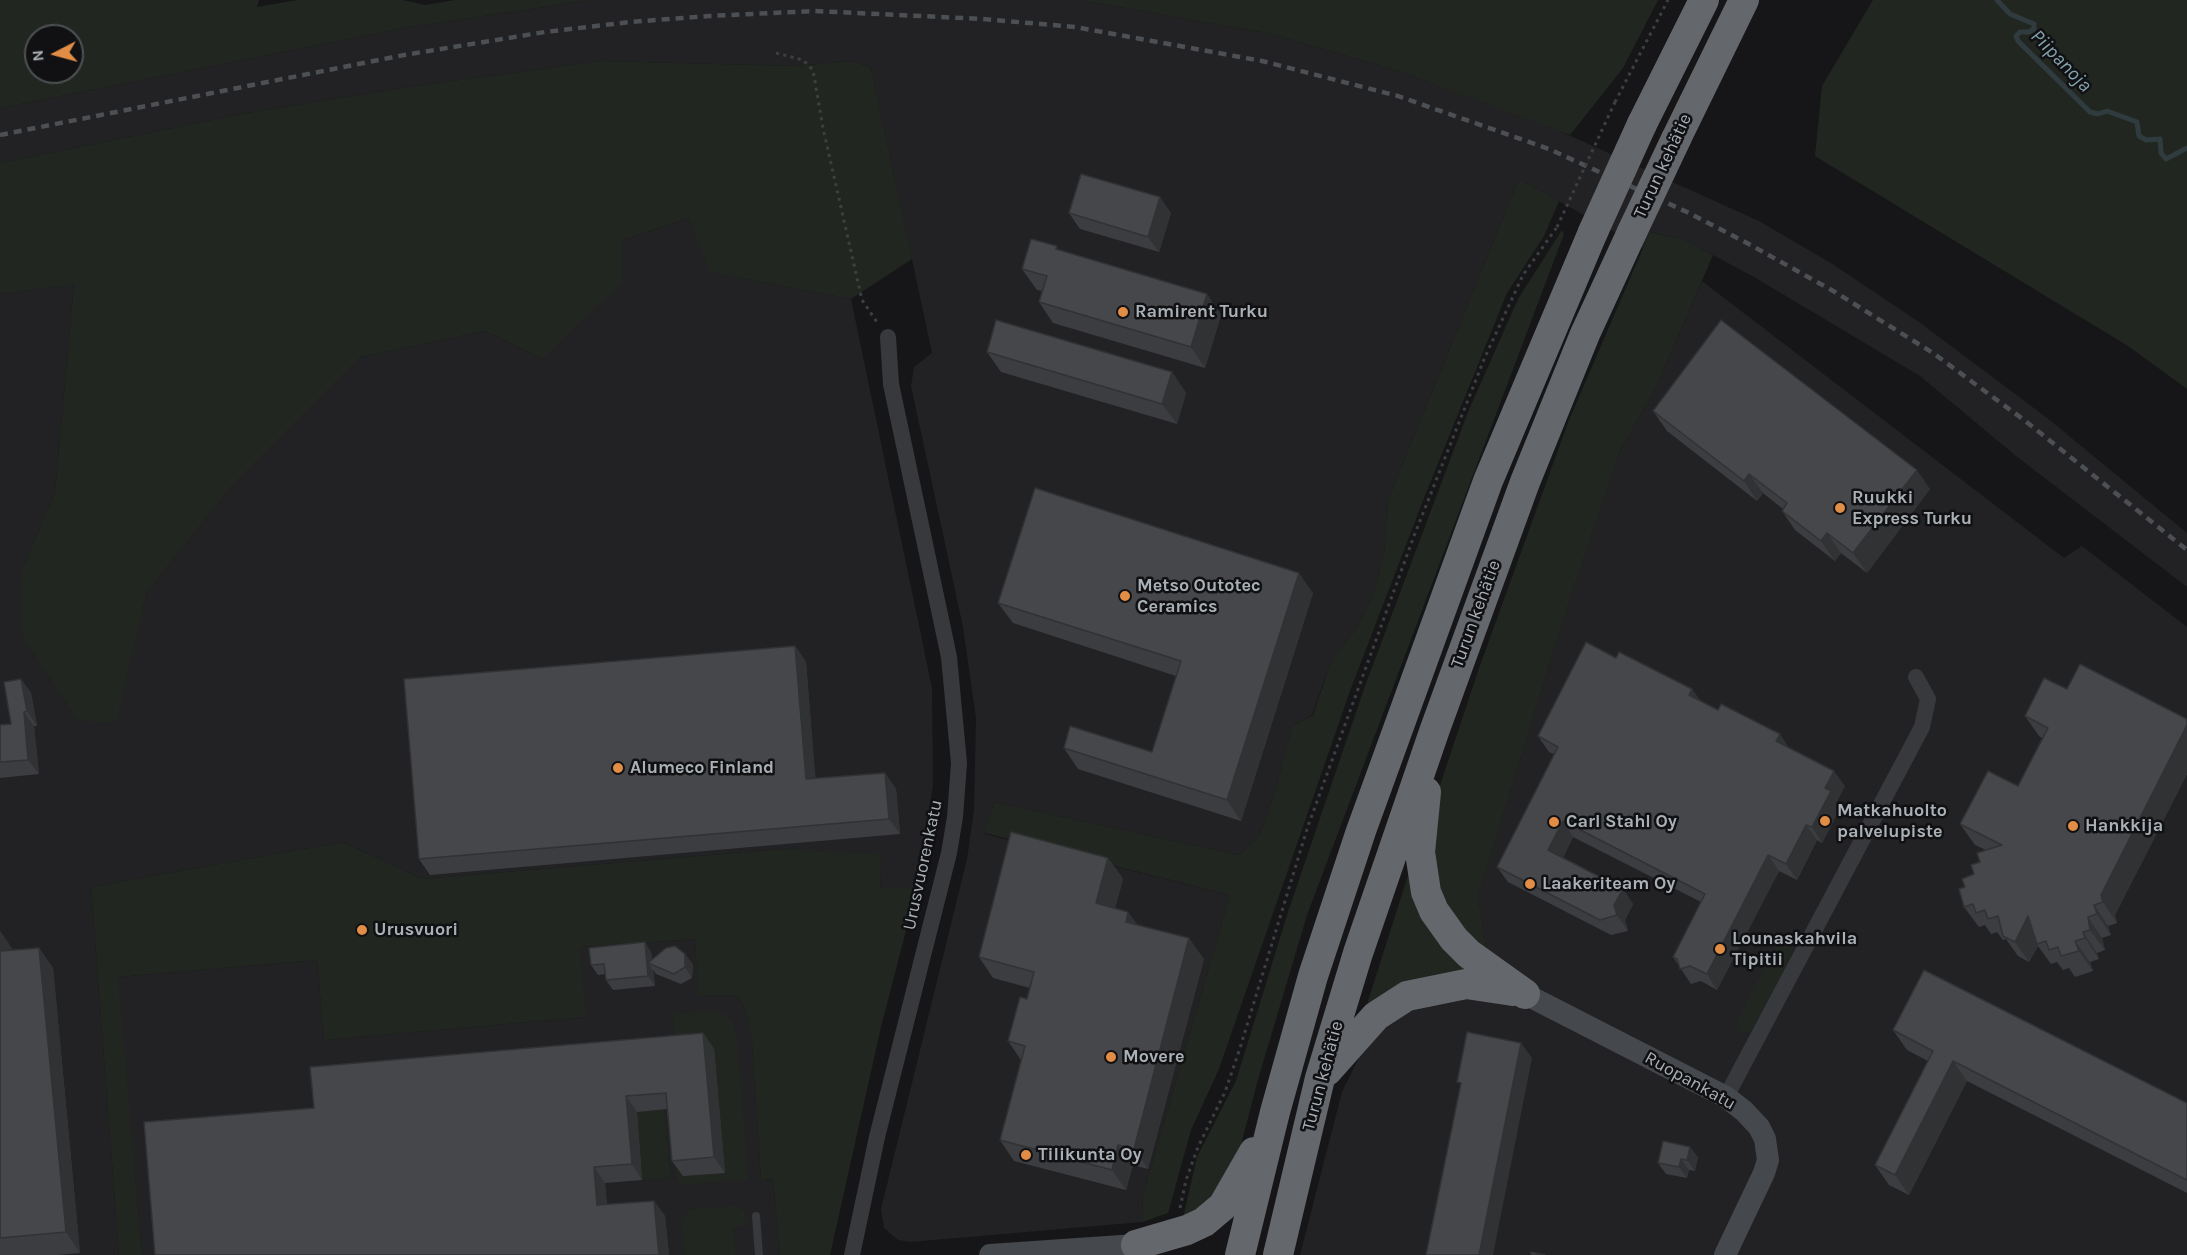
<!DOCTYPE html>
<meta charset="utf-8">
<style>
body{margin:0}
#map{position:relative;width:2187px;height:1255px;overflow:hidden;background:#161618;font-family:Karla,sans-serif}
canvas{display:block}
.north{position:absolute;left:24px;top:24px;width:60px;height:60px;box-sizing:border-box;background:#111113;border:2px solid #4e5154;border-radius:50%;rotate:264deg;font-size:16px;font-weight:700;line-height:24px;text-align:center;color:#a9b0b6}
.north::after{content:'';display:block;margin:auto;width:21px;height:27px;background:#e18d45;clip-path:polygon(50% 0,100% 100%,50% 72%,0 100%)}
</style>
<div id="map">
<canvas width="2187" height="1255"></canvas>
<div class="north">N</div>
</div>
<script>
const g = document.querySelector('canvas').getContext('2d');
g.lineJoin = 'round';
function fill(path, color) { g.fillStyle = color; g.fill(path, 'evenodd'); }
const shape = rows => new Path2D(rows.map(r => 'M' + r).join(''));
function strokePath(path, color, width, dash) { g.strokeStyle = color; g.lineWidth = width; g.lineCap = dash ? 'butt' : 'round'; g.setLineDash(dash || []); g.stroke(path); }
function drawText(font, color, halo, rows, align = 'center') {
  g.font = font + ' Karla,sans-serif'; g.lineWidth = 5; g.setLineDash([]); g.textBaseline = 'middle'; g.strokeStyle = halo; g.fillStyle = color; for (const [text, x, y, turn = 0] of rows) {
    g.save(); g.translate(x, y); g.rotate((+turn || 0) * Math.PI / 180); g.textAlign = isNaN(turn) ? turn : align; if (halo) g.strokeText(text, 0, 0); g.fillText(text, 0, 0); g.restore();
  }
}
fill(shape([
 [592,0,1079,0,1272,34,1399,71,1542,123,1759,221,1834,265,1919,322,2046,417,2187,533,2187,587,2016,456,1920,376,1754,277,1685,240,1651,232,1643,248,1519,179,1388,500,1384,554,1374,593,1357,628,1332,659,1312,715,1292,726,1276,789,1259,837,1239,855,994,802,985,834,1230,895,1143,1195,1142,1222,910,1242,898,1240,884,1228,881,1209,967,859,974,810,976,718,963,627,911,386,914,367,932,353,871,68,852,61,796,66,601,61,415,86,247,113,0,163,0,108,409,27],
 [689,218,711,272,851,299,932,688,933,785,917,888,880,888,882,856,784,849,422,879,343,842,91,887,119,1255,0,1255,0,294,74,283,55,492,21,573,115,722,147,592,231,487,361,357,485,331,542,359,622,240],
 [1702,281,2064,558,2082,546,2187,627,2187,1255,1300,1255,1342,1092,1364,1047,1376,1030,1487,953,1478,896,1569,602,1619,453,1657,385],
 [695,939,699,996,734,995,741,1001,747,1014,752,1041,761,1180,773,1179,780,1255,142,1255,117,977,317,960,324,1040,585,1017,580,947]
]), '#222224');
fill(shape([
 [0,0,259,0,257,7,297,0,403,0,425,5,455,0,592,0,409,27,0,108],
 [36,36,72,36,72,72,36,72],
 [1079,0,1658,0,1623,68,1570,135,1399,71,1272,34],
 [1873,0,2187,0,2187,389,2128,346,1815,156,1822,86],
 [601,61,796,66,852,61,871,68,912,259,851,299,710,272,689,218,622,240,622,282,542,359,485,331,361,357,231,487,147,592,116,722,79,721,22,634,21,573,55,492,74,284,0,294,0,163,247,113,415,86],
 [1519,179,1559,201,1544,236,1507,293,1424,498,1350,691,1219,1069,1191,1130,1168,1213,1142,1222,1143,1195,1230,895,985,833,994,802,1239,855,1259,837,1276,789,1292,726,1313,715,1332,659,1357,628,1374,593,1384,554,1388,500],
 [1562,230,1564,234,1307,915,1257,1083,1233,1176,1213,1199,1183,1218,1197,1157,1236,1081,1288,912,1365,686,1468,412,1518,299],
 [1650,232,1685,240,1713,255,1657,385,1619,453,1569,602,1478,896,1487,953,1469,940,1433,880,1435,800,1478,671,1569,420],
 [343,842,422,879,784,849,882,855,880,888,917,888,881,1027,830,1255,780,1255,773,1179,761,1180,752,1042,747,1014,741,1001,734,995,698,996,695,939,580,947,586,1017,324,1040,317,960,118,977,142,1255,119,1255,91,887],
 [1410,869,1477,974,1369,1005,1368,1001],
 [1781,942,1792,945,1793,952,1752,1029,1750,1032,1742,1032,1737,1022,1776,947],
 [711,1011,723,1014,730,1020,737,1037,748,1179,683,1185,677,1180,671,1109,677,1052,673,1014],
 [664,1109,670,1177,642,1180,637,1112],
 [737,1206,744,1211,749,1223,733,1229,736,1255,685,1255,682,1224,687,1212,692,1209]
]), '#212720');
strokePath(shape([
 [1997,0,2010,14,2034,24,2034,29,2029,32,2020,32,2016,36,2018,41,2090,112,2098,114,2107,111,2137,122,2139,136,2146,140,2160,139,2161,153,2166,159,2187,148]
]), '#303b3f', 5);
strokePath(shape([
 [776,53,803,60,813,70,823,128,862,300,879,325],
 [1615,102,1668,0],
 [1180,1208,1186,1180,1198,1147,1225,1092,1240,1048,1308,826,1414,536,1485,357,1523,275,1557,227]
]), '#3d4043', 3, [3, 4.5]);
strokePath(shape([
 [756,1216,759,1255]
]), '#37393c', 8);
strokePath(shape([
 [1726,1097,1922,727,1928,699,1916,677],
 [852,1255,877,1137,949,853,955,817,959,763,949,657,891,384,888,337]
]), '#37393c', 16);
strokePath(shape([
 [1525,994,1726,1097,1744,1111,1759,1127,1765,1139,1768,1160,1764,1173,1725,1255],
 [990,1255,1136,1245]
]), '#45484c', 22);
strokePath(shape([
 [1642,124,1704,0],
 [1676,139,1744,0],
 [1426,792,1420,852,1426,892,1434,911,1454,939,1469,954,1525,994],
 [1327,1071,1376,1016,1407,996,1466,984,1513,991],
 [1136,1245,1187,1230,1204,1222,1223,1206,1254,1152],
 [1240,1255,1275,1112,1313,976,1361,831,1488,481,1593,232],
 [1278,1255,1320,1078,1358,953,1435,729,1525,482,1585,334,1632,232]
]), '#64686d', 30);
strokePath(shape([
 [0,135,404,55,545,32,630,22,709,16,815,11,983,19,1075,27,1262,61,1398,96,1549,149,1687,212,1747,243,1835,292,1933,353,2024,420,2187,550]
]), '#4c4f53', 4.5, [8, 6]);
strokePath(shape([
 [1557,227,1615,102]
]), '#3d4043', 3, [3, 4.5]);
strokePath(shape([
 [1593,232,1642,124],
 [1632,232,1676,139]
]), '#64686d', 30);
fill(shape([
 [1069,213,1171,213,1159,252,1080,229],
 [1060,250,1207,294,1221,315,1205,368,1053,323,1039,302,1042,291,1037,290,1022,269],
 [987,352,1172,372,1186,393,1177,424,1001,372],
 [1653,411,1930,489,1867,573,1841,553,1835,561,1795,530,1782,511,1783,509,1763,493,1757,501,1667,431],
 [1313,593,1241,821,1078,769,1064,748,1152,752,1176,676,1013,623,998,603],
 [795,646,806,662,815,779,885,773,896,789,900,834,430,875,419,859],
 [21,679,31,693,37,726,34,726,39,774,0,778,0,725,11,724],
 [2067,689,2187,719,2187,774,2115,915,2117,923,2108,926,2111,935,2102,938,2105,950,2097,953,2099,959,2090,962,2093,971,2075,977,2069,968,2063,970,2057,962,2051,964,2038,946,2029,962,2018,956,2006,939,2003,940,1997,932,1991,934,1985,925,1979,927,1964,907,1965,887,1974,874,1986,850,1975,845,1960,824,2018,786,2042,738,2039,736,2025,716],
 [1701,702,1789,747,1845,786,1837,801,1841,806,1822,843,1817,840,1797,880,1779,871,1717,990,1701,981,1691,984,1673,957,1701,902,1573,837,1563,858,1623,889,1633,904,1625,920,1628,931,1611,935,1508,882,1497,867,1554,754,1549,752,1538,736],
 [1108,858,1123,879,1115,908,1138,925,1204,959,1148,1169,1133,1165,1126,1190,1014,1161,1000,1140,1021,1060,1008,1041,1027,999,1030,988,993,978,979,957],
 [0,931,13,950,39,948,53,968,80,1253,57,1255,0,1255],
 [651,952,652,960,685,954,693,965,692,978,681,984,656,974,653,970,655,986,613,990,606,980,605,974,598,975,591,965],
 [1893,1030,2187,1103,2187,1193,1967,1081,1909,1195,1889,1185,1875,1165,1928,1061,1907,1050],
 [703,1033,714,1049,725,1173,683,1176,672,1161,667,1109,637,1112,642,1180,605,1183,607,1204,654,1201,665,1216,669,1255,155,1255,314,1108],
 [1698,1157,1695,1171,1689,1170,1687,1178,1666,1174,1658,1163]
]), '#3b3d40');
fill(shape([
 [1160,197,1171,213,1159,252,1148,237],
 [1207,294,1221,315,1205,368,1191,347],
 [1172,372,1186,393,1177,424,1162,404],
 [1917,470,1930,489,1867,573,1853,553],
 [1749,474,1763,493,1757,501,1744,481],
 [1827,533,1841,553,1835,561,1821,541],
 [1299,573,1313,593,1241,821,1227,800],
 [795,646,806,662,817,795,806,779],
 [21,679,31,693,37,726,27,711],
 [1692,689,1703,704,1689,695],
 [24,712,34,726,39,774,28,760],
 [2187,725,2187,774,2115,915,2117,923,2103,902,2101,895],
 [1780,734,1790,749,1776,741],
 [1834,771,1845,786,1837,801,1841,806,1822,843,1812,827,1825,788],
 [885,773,896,789,900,834,889,819],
 [1563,821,1573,837,1559,866,1548,850],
 [1806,825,1817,840,1797,880,1786,864],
 [1768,855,1779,871,1717,990,1707,974],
 [1108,858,1123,879,1111,923,1096,903],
 [1623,889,1633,904,1625,920,1628,931,1617,915,1614,905],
 [2094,905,2108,926,2111,935,2097,914],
 [1128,912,1143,932,1126,922],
 [2028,916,2038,946,2029,962,2015,942],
 [2088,917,2102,938,2105,950,2090,930],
 [0,931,13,950,1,951],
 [2083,932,2097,953,2099,959,2085,938],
 [1189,938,1204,959,1148,1169,1134,1149],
 [2075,941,2090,962,2093,971,2079,951],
 [645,942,651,952,653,965,648,963,653,970,655,986,648,976],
 [39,948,53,968,80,1253,66,1232],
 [685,954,693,965,692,978,685,967],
 [703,1033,714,1049,725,1173,714,1157],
 [1521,1043,1532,1058,1493,1255,1479,1255],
 [1953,1061,1967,1081,1909,1195,1895,1175],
 [626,1096,637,1112,642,1180,632,1164],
 [1118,1145,1133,1165,1126,1190,1112,1170],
 [1690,1147,1698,1157,1695,1171,1687,1160],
 [1681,1159,1689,1170,1687,1178,1679,1167],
 [594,1167,605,1183,608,1221,597,1205],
 [654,1201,665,1216,669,1255,659,1255]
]), '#303234');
const building = shape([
 [1081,174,1160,197,1148,237,1069,213,1081,174],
 [1031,239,1057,246,1056,249,1207,294,1191,347,1039,302,1047,276,1022,269,1031,239],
 [996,320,1172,372,1162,404,987,352,996,320],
 [1721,320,1917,470,1853,553,1827,533,1821,541,1782,511,1787,503,1749,474,1744,481,1653,411,1721,320],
 [1035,488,1299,573,1227,800,1064,748,1070,726,1152,752,1181,661,998,603,1035,488],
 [1586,642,1616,658,1619,652,1692,689,1689,695,1718,710,1721,704,1780,734,1776,741,1834,771,1825,788,1831,791,1812,827,1806,825,1786,864,1768,855,1707,974,1690,966,1680,969,1677,959,1673,957,1705,894,1563,821,1548,850,1623,889,1614,905,1617,915,1600,920,1497,867,1558,747,1538,736,1586,642],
 [795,646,806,779,885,773,889,819,419,859,404,679,795,646],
 [2080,664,2187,719,2187,725,2101,895,2103,902,2094,905,2097,914,2088,917,2090,930,2083,932,2085,938,2075,941,2079,951,2061,956,2058,947,2049,950,2046,941,2037,944,2028,916,2015,942,2003,936,1998,916,1988,919,1985,910,1976,913,1973,904,1964,907,1959,889,1965,887,1962,879,1974,874,1971,865,1980,862,1977,853,2002,845,1960,824,1988,771,2018,786,2048,728,2025,716,2044,678,2067,689,2080,664],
 [21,679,27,711,24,712,28,760,0,762,0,725,11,724,4,682,21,679],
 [1011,832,1108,858,1096,903,1128,912,1126,922,1189,938,1134,1149,1118,1145,1112,1170,1000,1140,1025,1046,1008,1041,1020,997,1027,999,1034,972,979,957,1011,832],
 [0,939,1,951,39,948,66,1232,0,1238,0,939],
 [645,942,648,976,606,980,604,964,591,965,589,948,645,942],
 [675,946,685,954,685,967,674,974,648,963,666,948,675,946],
 [1924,970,2187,1103,2187,1180,1953,1061,1895,1175,1875,1165,1933,1051,1893,1030,1924,970],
 [1467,1032,1521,1043,1479,1255,1426,1255,1461,1083,1457,1082,1467,1032],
 [703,1033,714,1157,672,1161,666,1093,626,1096,632,1164,594,1167,597,1205,654,1201,659,1255,155,1255,144,1122,314,1108,310,1067,703,1033],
 [1663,1141,1690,1147,1687,1160,1681,1159,1679,1167,1658,1163,1663,1141],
 [1531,1252,1545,1255,1531,1255,1531,1252]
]);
fill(building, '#45474a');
strokePath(building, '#303234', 1.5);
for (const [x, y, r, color] of [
 [1123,312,6,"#e18d45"],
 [1840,508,6,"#e18d45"],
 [1125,596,6,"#e18d45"],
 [618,768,6,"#e18d45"],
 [1825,821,6,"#e18d45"],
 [1554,822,6,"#e18d45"],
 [2073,826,6,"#e18d45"],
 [1530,884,6,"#e18d45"],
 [362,930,6,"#e18d45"],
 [1720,949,6,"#e18d45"],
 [1111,1057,6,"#e18d45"],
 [1026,1155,6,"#e18d45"]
]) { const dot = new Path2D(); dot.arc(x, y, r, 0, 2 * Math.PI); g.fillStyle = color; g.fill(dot); strokePath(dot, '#111113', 2); }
drawText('18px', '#a9b0b6', '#111113', [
 ["Turun kehätie",1663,166,-65],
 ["Turun kehätie",1476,614,-70],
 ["Urusvuorenkatu",923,865,-78],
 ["Turun kehätie",1323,1076,-75],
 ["Ruopankatu",1690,1081,29]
]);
drawText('bold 18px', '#a9b0b6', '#111113', [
 ["Ramirent Turku",1135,312],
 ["Ruukki",1852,498],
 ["Express Turku",1852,519],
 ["Metso Outotec",1137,586],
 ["Ceramics",1137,607],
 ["Alumeco Finland",630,768],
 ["Matkahuolto",1837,811],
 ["palvelupiste",1837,832],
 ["Carl Stahl Oy",1566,822],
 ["Hankkija",2085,826],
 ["Laakeriteam Oy",1542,884],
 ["Urusvuori",374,930],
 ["Lounaskahvila",1732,939],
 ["Tipitii",1732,960],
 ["Movere",1123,1057],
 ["Tilikunta Oy",1038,1155]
], 'left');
drawText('italic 20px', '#83a3ae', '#111113', [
 ["Piipanoja",2061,61,46]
]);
</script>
